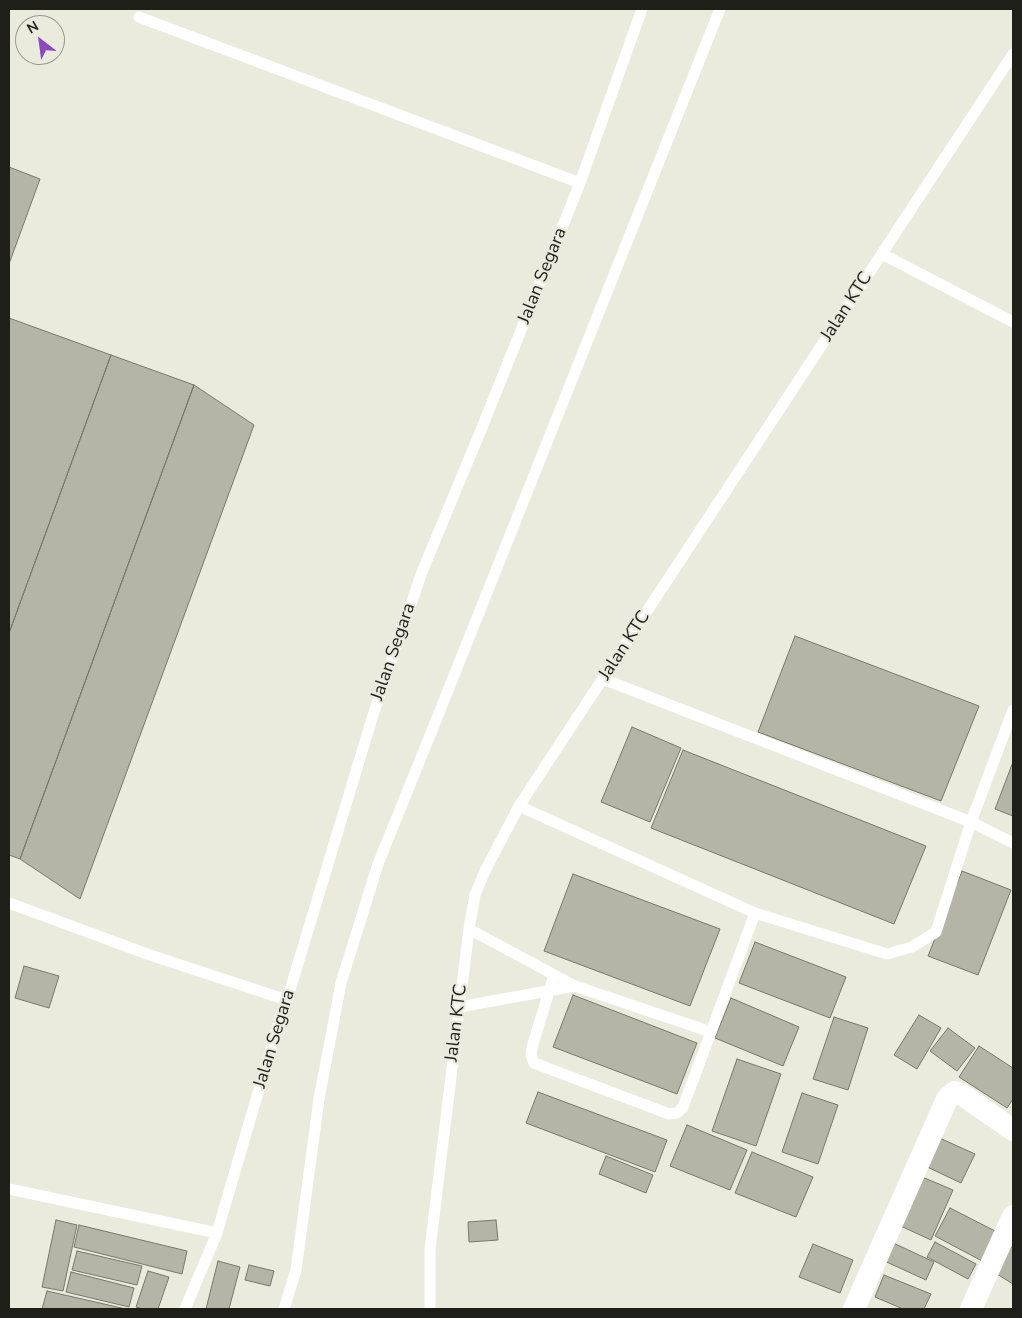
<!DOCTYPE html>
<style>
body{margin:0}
#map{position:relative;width:1022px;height:1318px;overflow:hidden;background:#eaebdd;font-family:"Nunito Sans",sans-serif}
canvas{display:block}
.frame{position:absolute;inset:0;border:10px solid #1f1f1a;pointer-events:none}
.north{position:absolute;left:15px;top:15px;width:50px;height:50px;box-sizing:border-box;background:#eaebdd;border:1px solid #99998f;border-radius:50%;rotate:330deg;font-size:14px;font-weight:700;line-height:20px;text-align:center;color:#1f1f1a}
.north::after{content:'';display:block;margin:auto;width:18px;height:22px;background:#8d48bc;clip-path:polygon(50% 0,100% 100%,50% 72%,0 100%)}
</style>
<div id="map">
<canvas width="1022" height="1318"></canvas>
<div class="frame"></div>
<div class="north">N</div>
</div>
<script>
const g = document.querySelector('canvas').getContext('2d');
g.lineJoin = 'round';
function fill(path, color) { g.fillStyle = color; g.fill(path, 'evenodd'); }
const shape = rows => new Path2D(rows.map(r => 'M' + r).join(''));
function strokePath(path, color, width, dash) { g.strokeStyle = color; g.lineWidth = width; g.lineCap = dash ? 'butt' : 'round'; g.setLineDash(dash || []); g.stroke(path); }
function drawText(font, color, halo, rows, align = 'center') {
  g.font = font + ' "Nunito Sans",sans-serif'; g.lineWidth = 4.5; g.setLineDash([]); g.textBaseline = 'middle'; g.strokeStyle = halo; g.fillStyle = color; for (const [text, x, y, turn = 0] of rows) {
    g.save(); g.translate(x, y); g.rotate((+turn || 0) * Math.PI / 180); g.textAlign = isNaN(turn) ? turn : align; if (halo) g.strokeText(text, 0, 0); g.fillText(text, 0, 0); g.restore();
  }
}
const building = shape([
 [9,167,40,179,9,264,9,167],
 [9,318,111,355,9,633,9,318],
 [111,355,194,385,20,859,9,855,9,633,111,355],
 [194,385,254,425,80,899,20,859,194,385],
 [795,636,979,706,941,801,758,732,795,636],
 [632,727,681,748,650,822,601,802,632,727],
 [683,750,926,846,894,924,651,828,683,750],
 [1013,762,1013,816,995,809,1013,762],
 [962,871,1011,890,978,975,928,956,962,871],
 [573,874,720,929,690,1006,544,951,573,874],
 [755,942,846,977,830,1018,739,983,755,942],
 [24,966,59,976,49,1008,15,998,24,966],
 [573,995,697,1043,677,1094,553,1047,573,995],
 [731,998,799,1027,783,1066,715,1038,731,998],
 [919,1015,941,1028,917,1069,894,1055,919,1015],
 [834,1017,868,1028,848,1090,813,1079,834,1017],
 [948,1028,975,1048,957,1071,930,1051,948,1028],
 [979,1046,1013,1068,1013,1099,1007,1108,959,1077,979,1046],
 [737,1059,781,1074,756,1146,712,1131,737,1059],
 [538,1092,667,1140,655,1172,526,1123,538,1092],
 [802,1093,838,1105,818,1164,782,1152,802,1093],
 [687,1125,747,1150,730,1190,670,1166,687,1125],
 [935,1136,975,1154,961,1183,921,1164,935,1136],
 [752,1152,813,1177,796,1217,735,1193,752,1152],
 [606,1156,653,1175,646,1193,599,1174,606,1156],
 [915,1174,953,1190,931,1240,894,1223,915,1174],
 [950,1208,999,1233,984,1262,935,1236,950,1208],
 [56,1220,77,1225,63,1291,42,1287,56,1220],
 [496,1220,498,1240,469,1242,468,1222,496,1220],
 [79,1225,187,1251,182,1274,74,1247,79,1225],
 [889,1241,934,1262,926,1280,880,1259,889,1241],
 [935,1242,976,1264,968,1279,927,1257,935,1242],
 [813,1244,853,1260,840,1293,799,1277,813,1244],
 [1008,1245,1013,1248,1013,1284,992,1271,1008,1245],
 [77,1251,142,1266,137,1285,72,1270,77,1251],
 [218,1261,240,1267,229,1309,206,1309,218,1261],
 [249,1265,274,1271,270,1286,245,1280,249,1265],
 [148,1271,169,1277,158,1309,143,1309,136,1307,148,1271],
 [71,1272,134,1288,129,1307,66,1292,71,1272],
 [884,1275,931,1294,924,1309,903,1309,875,1297,884,1275],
 [47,1291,126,1309,42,1309,47,1291]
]);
fill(building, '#b4b5a7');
strokePath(building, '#77786b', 1);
strokePath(shape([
 [139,17,580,183],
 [882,254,1013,322],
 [603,679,971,822,1013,843],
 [519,806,755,913],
 [9,903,150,955,287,1000],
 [469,929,575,986,711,1032,755,913,887,954,912,947,936,932,971,822,1013,710],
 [554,975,533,1044,531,1055,534,1063,669,1114,677,1113,683,1107,711,1032],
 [459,1007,575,986],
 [9,1189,217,1233],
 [185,1309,217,1233,280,1017,287,1000,373,715,422,572,483,425,580,183,642,9],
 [284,1309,296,1270,319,1099,341,983,378,864,439,713,720,9],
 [430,1309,430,1249,469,929,475,895,485,871,519,806,1013,54]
]), '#fff', 11);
strokePath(shape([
 [854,1309,947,1099,951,1095,955,1092,961,1094,1013,1130],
 [971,1309,1013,1216]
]), '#fff', 22);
drawText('18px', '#1f1f1a', '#eaebdd', [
 ["Jalan Segara",543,276,-68],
 ["Jalan KTC",847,307,-57],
 ["Jalan KTC",625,646,-57],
 ["Jalan Segara",394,652,-71],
 ["Jalan KTC",457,1023,-83],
 ["Jalan Segara",275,1039,-73]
]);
</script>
